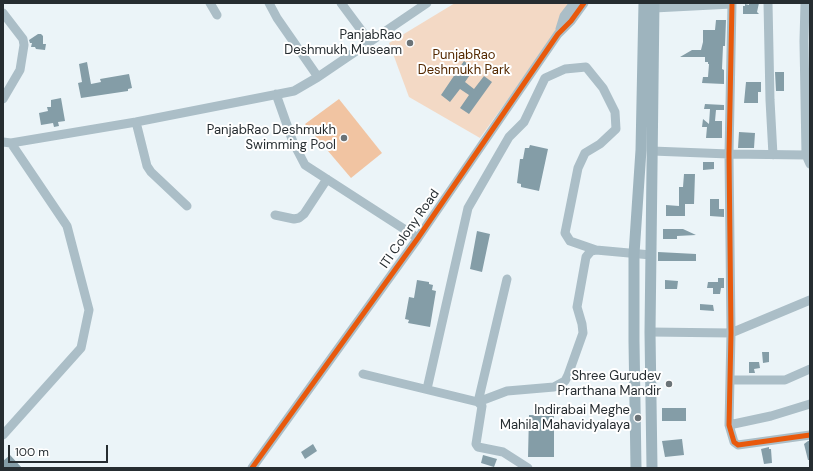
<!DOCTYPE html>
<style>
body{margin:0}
#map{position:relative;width:813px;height:471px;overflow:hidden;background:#ebf4f8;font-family:"DM Sans",sans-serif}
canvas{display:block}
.frame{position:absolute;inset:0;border:4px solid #262d31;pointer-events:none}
.scale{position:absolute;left:8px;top:445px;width:100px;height:18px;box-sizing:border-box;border:2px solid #262d31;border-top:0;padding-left:5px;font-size:12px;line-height:14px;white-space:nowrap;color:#262d31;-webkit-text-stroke:3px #fff;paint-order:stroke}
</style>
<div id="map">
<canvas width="813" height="471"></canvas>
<div class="frame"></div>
<div class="scale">100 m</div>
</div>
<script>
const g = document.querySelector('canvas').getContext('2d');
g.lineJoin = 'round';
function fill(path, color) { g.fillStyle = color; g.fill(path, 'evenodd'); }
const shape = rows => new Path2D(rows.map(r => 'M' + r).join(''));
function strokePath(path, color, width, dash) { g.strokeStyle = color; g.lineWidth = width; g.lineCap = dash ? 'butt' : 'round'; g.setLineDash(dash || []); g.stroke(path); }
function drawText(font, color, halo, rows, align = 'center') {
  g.font = font + ' "DM Sans",sans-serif'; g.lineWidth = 4; g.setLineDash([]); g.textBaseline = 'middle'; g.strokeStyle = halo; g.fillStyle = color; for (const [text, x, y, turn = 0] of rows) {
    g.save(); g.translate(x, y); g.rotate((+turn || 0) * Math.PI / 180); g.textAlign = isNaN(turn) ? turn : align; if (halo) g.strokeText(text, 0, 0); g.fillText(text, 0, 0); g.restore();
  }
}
fill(shape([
 [455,3,577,3,480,138,409,97,389,43]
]), '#f3d9c5');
fill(shape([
 [339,99,382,153,351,178,305,124]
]), '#f1c4a2');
fill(shape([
 [749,3,759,3,757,12,759,14,743,14,743,6,745,6,745,4,749,5],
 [716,20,726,20,725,46,723,46,722,69,724,70,724,84,702,83,703,77,708,77,709,64,708,64,708,62,705,62,705,57,680,57,692,50,701,50,703,42,703,30,715,30],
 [38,34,41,34,43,36,43,44,46,44,45,50,36,49,35,47,31,47,32,43,30,43,29,40],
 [464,61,474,69,465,82,474,89,484,76,492,82,469,114,460,108,469,95,460,89,450,102,441,95],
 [87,62,91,84,101,82,100,79,129,74,132,88,128,89,128,91,81,98,78,83,82,82,79,64],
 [775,72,784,72,784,91,776,91],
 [746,82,761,82,761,92,758,92,758,103,744,103],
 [61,98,65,121,58,122,59,126,54,127,53,123,41,125,39,113,48,111,47,107,51,107,51,100],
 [705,104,724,105,724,110,716,110,715,121,722,121,722,138,706,138,707,127,702,127,703,119,709,124,710,109,704,109],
 [739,132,755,133,754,148,738,148],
 [530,145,548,149,539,191,521,187,521,184,517,183,520,159,523,159,525,148,529,148],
 [703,162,714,162,714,169,703,170],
 [684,174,695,174,694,204,685,204,685,216,666,216,666,205,679,206,679,187,683,187],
 [710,199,719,199,719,209,724,209,724,217,710,216],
 [663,229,683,229,696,235,677,236,677,239,663,239],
 [477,231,490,234,482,272,470,269],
 [658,252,696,254,696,261,658,261],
 [718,278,724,278,724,288,721,288,720,294,713,294,713,288,707,288,708,282,718,282],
 [417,280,429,282,429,284,433,285,432,290,436,291,430,327,408,323,409,320,405,319,409,297,414,298],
 [665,280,678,281,677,289,665,289],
 [700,304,713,305,714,311,700,310],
 [762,352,769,352,769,362,763,363],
 [749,362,759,362,760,368,754,369,755,373,749,373],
 [662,408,686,408,686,421,662,421],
 [529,415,554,416,554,457,528,457],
 [682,439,684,455,665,457,662,441],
 [808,441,810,441,810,460,808,460,804,444],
 [313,444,317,451,305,459,301,452],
 [769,447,769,449,771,449,772,463,764,464,761,449],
 [10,455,22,468,3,468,3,461],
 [483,455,497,459,494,467,481,463]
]), '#849da7');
strokePath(shape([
 [210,3,217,15],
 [269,3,277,18,318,77],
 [341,3,370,42],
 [732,3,729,154,731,333,729,425,734,442,738,445,810,435],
 [768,3,770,100,773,155],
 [805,3,804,41,806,155,810,164],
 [654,8,732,4],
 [3,13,23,39,24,45,20,70,3,99],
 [560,29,564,16,574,3],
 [276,94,293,142,305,165,418,238],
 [136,122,147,166,151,172,187,206],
 [3,142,11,143,136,122,294,91,318,77,427,3],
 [652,151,729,154,806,155,810,154],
 [275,215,294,219,299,218,304,214,327,179],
 [507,279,478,402,507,391,554,387,565,381,568,375,583,333,582,324,577,307,586,257,591,251,596,250],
 [650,332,731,333,810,300],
 [363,374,478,402,482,406,476,444,478,447,503,452,528,468],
 [730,380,785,380,810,369],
 [427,389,468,208,509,137,524,122,545,78,565,69,586,67,603,88,615,112,616,129,600,144,585,153,578,168,565,233,570,241,596,250,651,255],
 [729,425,771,416,810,404],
 [3,435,81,348,89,310,67,226,11,143],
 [252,468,418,238,558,34,571,21,584,3]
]), '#abbec7', 9);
strokePath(shape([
 [636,468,634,341,634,254,641,150,644,3],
 [652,468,650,332,654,3]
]), '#9eb4be', 11);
strokePath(shape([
 [732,3,729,154,731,333,729,425,734,442,738,445,810,435],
 [252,468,418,238,558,34,571,21,584,3]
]), '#e8590c', 5);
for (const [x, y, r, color] of [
 [410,43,4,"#6b7377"],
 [344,138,4,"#6b7377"],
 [669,384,4,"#6b7377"],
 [638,418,4,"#6b7377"]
]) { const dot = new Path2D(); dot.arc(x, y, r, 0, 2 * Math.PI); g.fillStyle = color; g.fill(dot); strokePath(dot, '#fff', 1.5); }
drawText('13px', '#262d31', '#fff', [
 ["PanjabRao",402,36],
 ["Deshmukh Museam",402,51],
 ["PanjabRao Deshmukh",336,131],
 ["Swimming Pool",336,146],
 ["Shree Gurudev",661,377],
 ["Prarthana Mandir",661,392],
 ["Indirabai Meghe",630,411],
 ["Mahila Mahavidyalaya",630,426]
], 'right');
drawText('13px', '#542900', '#fff', [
 ["PunjabRao",464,56],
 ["Deshmukh Park",464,71]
]);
drawText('13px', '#262d31', '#fff', [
 ["ITI Colony Road",410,229,-55]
]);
</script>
